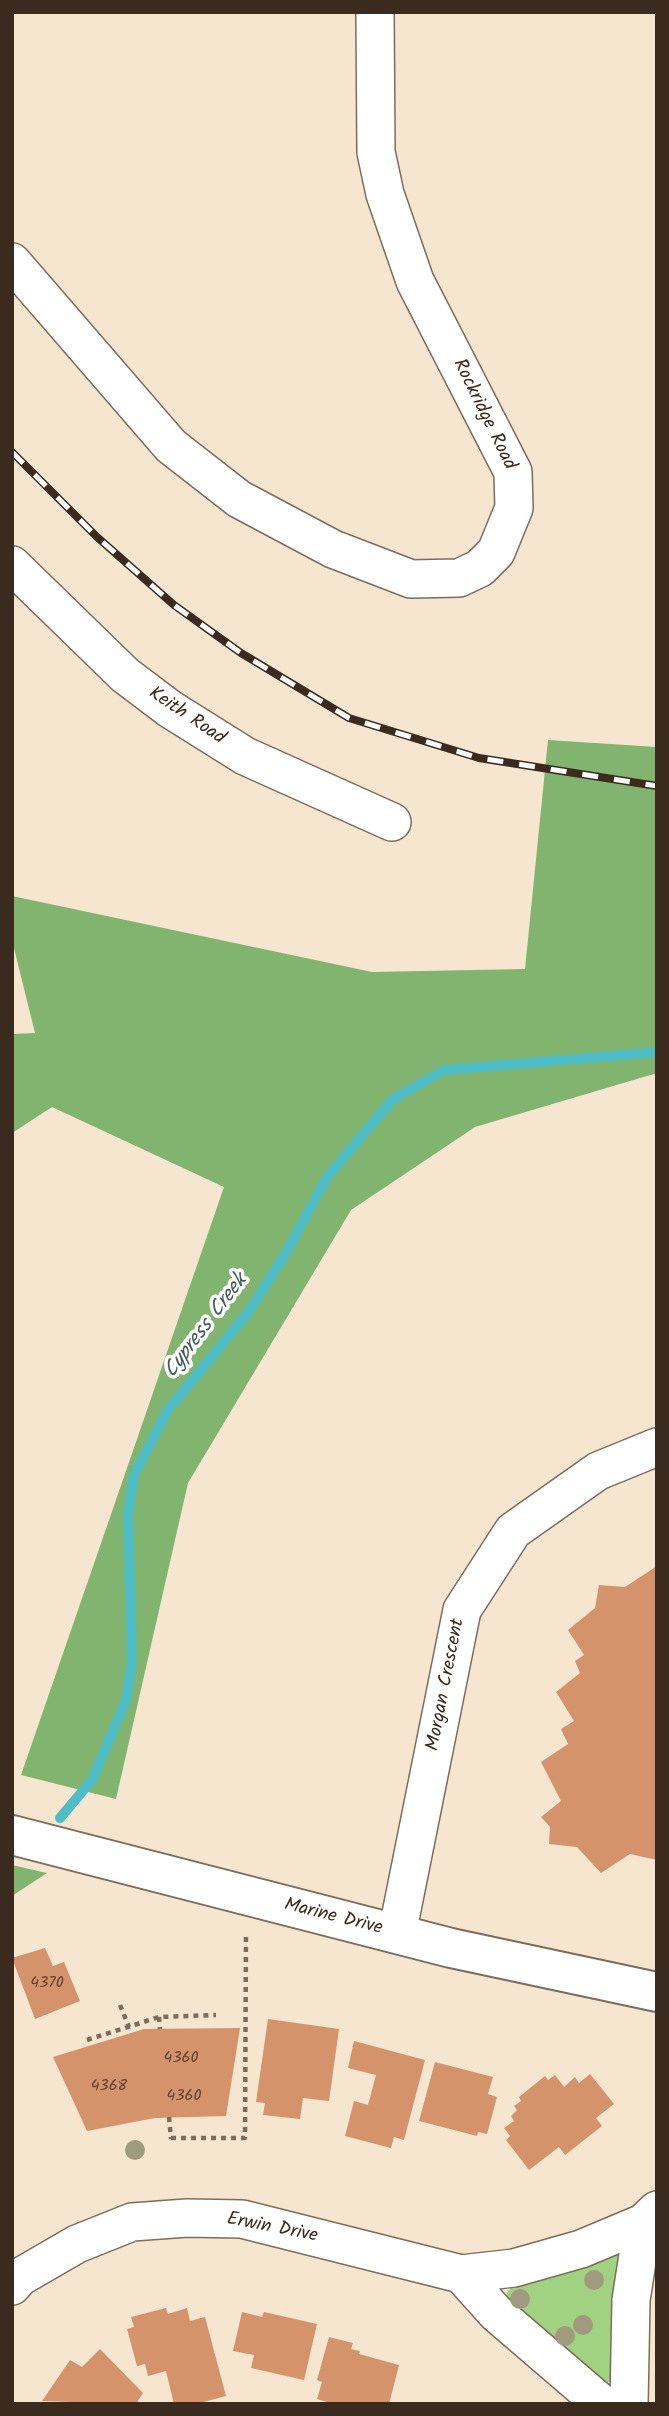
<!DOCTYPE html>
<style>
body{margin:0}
#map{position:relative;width:669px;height:2416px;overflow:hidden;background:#f6e6d0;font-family:Kalam,sans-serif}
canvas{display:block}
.frame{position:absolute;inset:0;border:14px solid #3b2a1e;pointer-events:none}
</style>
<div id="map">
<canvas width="669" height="2416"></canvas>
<div class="frame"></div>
</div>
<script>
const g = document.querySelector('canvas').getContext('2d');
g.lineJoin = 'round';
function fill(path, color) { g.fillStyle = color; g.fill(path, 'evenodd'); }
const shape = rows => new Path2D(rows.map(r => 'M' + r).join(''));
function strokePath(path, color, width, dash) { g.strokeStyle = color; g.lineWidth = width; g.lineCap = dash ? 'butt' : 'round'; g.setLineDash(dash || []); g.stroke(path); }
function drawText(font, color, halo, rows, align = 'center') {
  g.font = font + ' Kalam,sans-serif'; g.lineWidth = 7; g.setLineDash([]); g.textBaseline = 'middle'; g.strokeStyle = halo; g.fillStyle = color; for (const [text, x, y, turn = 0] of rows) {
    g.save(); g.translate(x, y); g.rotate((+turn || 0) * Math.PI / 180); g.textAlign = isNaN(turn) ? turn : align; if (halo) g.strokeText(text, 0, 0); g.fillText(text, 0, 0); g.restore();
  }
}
fill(shape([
 [618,2250,622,2257,615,2375,609,2382,601,2383,504,2303,506,2295,513,2284]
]), '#a0d281');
fill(shape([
 [548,740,657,747,657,1073,475,1127,351,1210,188,1483,116,1799,21,1775,224,1187,52,1107,12,1133,12,1034,35,1033,12,940,12,896,372,972,525,969],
 [12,1865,47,1873,12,1896]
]), '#80b46f');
strokePath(shape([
 [60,1818,92,1780,126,1700,132,1662,128,1513,134,1475,167,1411,249,1311,287,1251,327,1177,393,1099,444,1070,657,1052]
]), '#4fbdc5', 10);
fill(shape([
 [657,1566,657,1860,630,1854,601,1873,577,1847,549,1844,550,1827,541,1817,561,1801,541,1762,568,1744,561,1729,574,1721,556,1692,580,1673,575,1661,584,1655,568,1630,595,1608,599,1585,625,1587],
 [45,1948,53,1966,64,1962,80,2001,35,2019,12,1958],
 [268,2019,339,2029,329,2101,303,2098,300,2119,263,2115,265,2103,256,2102],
 [240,2028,226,2116,155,2118,87,2131,53,2057,144,2029],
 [354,2041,425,2060,404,2140,394,2137,391,2148,345,2136,354,2101,368,2105,376,2075,348,2068],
 [435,2062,493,2077,488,2094,497,2097,487,2134,478,2132,477,2136,419,2121],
 [590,2074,614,2104,596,2118,602,2126,565,2155,559,2147,529,2170,506,2140,510,2136,504,2128,514,2121,511,2116,517,2110,514,2106,521,2101,519,2097,545,2076,548,2080,555,2075,564,2087,575,2077,579,2083],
 [166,2308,168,2314,187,2308,190,2321,205,2317,226,2396,196,2404,174,2404,166,2371,148,2376,145,2364,137,2366,127,2329,134,2327,131,2317],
 [242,2312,262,2317,264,2312,317,2324,304,2380,251,2368,254,2355,233,2351],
 [329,2337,353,2343,351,2349,360,2351,359,2354,399,2365,389,2404,334,2404,317,2399,322,2382,317,2380],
 [100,2349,143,2393,136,2404,42,2401,70,2360,82,2367]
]), '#d5936b');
const minor = shape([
 [12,262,171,446,239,499,333,549,411,579,459,578,480,568,496,552,514,508,513,472,415,281,385,194,376,152,375,12],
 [12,565,125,675,170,709,245,756,392,822],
 [397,1934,462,1610,513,1531,598,1471,657,1447],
 [461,2274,496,2313,602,2404],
 [12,2286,20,2277,77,2244,132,2222,187,2218,242,2219,461,2274,514,2268,581,2249,643,2223,657,2210],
 [629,2404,631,2300,643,2223]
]);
const major = shape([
 [12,1835,451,1948,657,1992]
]);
strokePath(minor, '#7c6c5c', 40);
strokePath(major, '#7c6c5c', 42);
strokePath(shape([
 [120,2005,129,2027],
 [159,2017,160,2029],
 [87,2040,159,2017,216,2015],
 [169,2117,171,2139],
 [171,2138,245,2138,246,1932]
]), '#7c6c5c', 4.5, [5, 5]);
strokePath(minor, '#fff', 37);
strokePath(major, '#fff', 38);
const rail = shape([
 [12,452,97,537,174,605,241,653,349,718,479,758,657,786]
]);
strokePath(rail, '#3b2a1e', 8);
strokePath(rail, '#fff', 5, [16]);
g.fillStyle = '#a09a7f';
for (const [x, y] of [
 [135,2150],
 [594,2280],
 [520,2299],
 [583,2325],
 [565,2336]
]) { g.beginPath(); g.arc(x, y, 10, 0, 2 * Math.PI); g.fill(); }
drawText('16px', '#624431', null, [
 ["4370",47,1984],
 ["4360",181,2059],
 ["4368",109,2087],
 ["4360",184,2097]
]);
drawText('19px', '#3b2a1e', '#fff', [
 ["Rockridge Road",483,415,64],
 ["Keith Road",186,717,34],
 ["Morgan Crescent",447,1685,-79],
 ["Marine Drive",333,1918,14],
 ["Erwin Drive",272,2229,11]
]);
drawText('italic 21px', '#425d58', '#fff', [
 ["Cypress Creek",207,1327,-53]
]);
</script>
